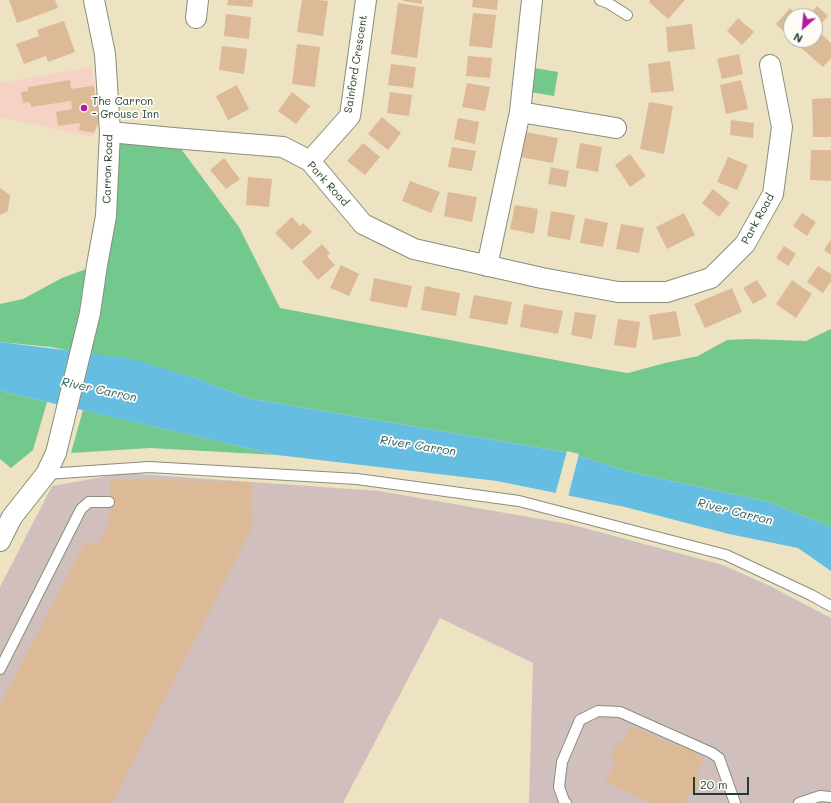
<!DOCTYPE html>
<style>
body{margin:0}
#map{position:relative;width:831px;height:803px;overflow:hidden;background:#ede2c2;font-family:Mali,sans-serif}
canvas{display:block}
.north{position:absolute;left:783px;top:8px;width:40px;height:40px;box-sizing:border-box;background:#fdfcf7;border:1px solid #a4b0a9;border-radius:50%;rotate:207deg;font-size:11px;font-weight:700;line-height:16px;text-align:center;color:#1f3d34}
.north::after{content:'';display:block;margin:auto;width:14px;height:18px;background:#b5179e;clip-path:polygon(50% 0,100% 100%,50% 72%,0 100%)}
.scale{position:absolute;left:693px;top:777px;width:56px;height:18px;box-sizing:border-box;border:2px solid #1f3d34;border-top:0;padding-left:5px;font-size:12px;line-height:14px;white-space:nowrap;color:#1f3d34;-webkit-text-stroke:3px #fdfcf7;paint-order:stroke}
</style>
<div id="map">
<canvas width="831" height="803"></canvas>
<div class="north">N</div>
<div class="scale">20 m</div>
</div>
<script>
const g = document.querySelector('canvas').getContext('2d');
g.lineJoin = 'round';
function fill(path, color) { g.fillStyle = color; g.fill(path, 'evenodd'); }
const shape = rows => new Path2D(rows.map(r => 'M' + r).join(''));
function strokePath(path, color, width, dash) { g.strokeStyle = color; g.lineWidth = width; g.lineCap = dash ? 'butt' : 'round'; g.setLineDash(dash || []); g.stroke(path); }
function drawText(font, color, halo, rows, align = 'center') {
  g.font = font + ' Mali,sans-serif'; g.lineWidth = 3.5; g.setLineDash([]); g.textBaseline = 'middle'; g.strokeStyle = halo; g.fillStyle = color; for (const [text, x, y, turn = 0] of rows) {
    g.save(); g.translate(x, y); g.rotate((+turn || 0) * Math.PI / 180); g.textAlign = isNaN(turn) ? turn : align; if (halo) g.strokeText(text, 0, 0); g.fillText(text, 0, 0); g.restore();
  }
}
fill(shape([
 [92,67,94,86,99,121,93,137,0,117,0,83]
]), '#f5d2c3');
fill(shape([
 [125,473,379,491,569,524,723,565,770,586,831,618,831,803,529,803,533,663,440,618,343,803,0,803,0,587,52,486]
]), '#d1bfbd');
fill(shape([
 [534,68,558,72,554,96,530,92],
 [110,132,173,138,239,227,280,308,603,369,628,373,665,363,698,356,727,340,750,339,806,341,831,329,831,527,769,502,626,471,570,453,247,398,193,377,51,347,0,342,0,304,23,299,62,278,97,265],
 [0,391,47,402,33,450,11,468,0,459],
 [83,410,277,455,150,448,71,453]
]), '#72c88d');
fill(shape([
 [0,342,127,358,193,377,247,398,570,453,626,471,769,502,831,527,831,571,798,548,729,534,625,507,497,481,277,455,0,391]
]), '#65bee2');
fill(shape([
 [567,451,579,454,568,497,555,495]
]), '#ede2c2');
fill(shape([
 [9,0,55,0,58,8,17,23],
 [228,0,253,0,252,7,227,5],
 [302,0,318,0,328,1,323,36,297,32],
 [403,0,422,0,422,4,403,1],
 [473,0,498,0,497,10,472,7],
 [650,0,685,0,668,19,649,2],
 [398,3,424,7,417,58,391,54],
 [817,6,828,16,819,26,815,22,815,16,808,16],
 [790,8,798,16,791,16,791,38,776,24],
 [473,13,496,15,492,48,469,46],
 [226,14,251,17,249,39,224,36],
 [738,18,754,32,742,45,727,31],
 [64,21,75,52,48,62,46,56,24,64,16,44,39,36,37,30],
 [692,24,695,49,668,52,666,27],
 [816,29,831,43,831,58,823,67,800,47,806,40,815,40,815,30],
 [297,44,320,47,315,87,292,84],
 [222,46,247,49,244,74,219,70],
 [739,54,743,74,722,79,717,59],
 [468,56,492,58,490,78,466,76],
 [670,61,674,91,651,93,648,64],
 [391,64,416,67,413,88,388,85],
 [70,80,71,89,94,86,99,121,94,133,79,130,80,123,58,126,56,112,72,109,71,101,31,107,30,102,23,103,21,92,28,91,28,87],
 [741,80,748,109,726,114,720,85],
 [467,83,490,87,485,111,462,107],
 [237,85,249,109,228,120,216,96],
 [292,92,310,106,296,124,278,111],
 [390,92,412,95,409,116,387,113],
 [831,98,831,137,813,137,812,99],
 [649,102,673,106,664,154,640,149],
 [382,117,401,133,388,150,368,134],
 [458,118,479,122,475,144,454,139],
 [731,120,754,123,753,138,730,135],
 [525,132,558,138,553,163,520,157],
 [363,143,380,157,365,175,347,161],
 [580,143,602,147,598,172,576,168],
 [452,147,476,151,472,171,448,167],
 [811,150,831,150,831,181,810,180],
 [630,154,646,176,630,187,615,165],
 [728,157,748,165,737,190,717,182],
 [224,158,240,179,226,189,210,170],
 [551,167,569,171,566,187,548,184],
 [248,177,272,179,269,207,246,205],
 [410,181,440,192,431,213,402,201],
 [0,188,10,195,8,211,0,215],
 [713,189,730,203,719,217,702,203],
 [448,192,477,197,472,222,444,216],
 [515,205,538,209,534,234,510,229],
 [551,211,575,215,570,240,547,236],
 [684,213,695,235,667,249,656,227],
 [802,213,816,222,807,236,793,226],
 [292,217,300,226,303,223,312,232,292,250,275,233],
 [585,218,608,223,603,247,580,243],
 [621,224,644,228,639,253,616,249],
 [831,239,831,255,824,250],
 [322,244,330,253,327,256,335,265,318,280,302,262],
 [784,246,796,254,788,266,776,258],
 [341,265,359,274,349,296,330,288],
 [818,266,831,274,831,281,823,293,807,282],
 [374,278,412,286,407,308,370,301],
 [757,280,767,296,753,304,743,288],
 [792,280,812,294,796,318,776,304],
 [425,286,460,293,456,316,421,310],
 [732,288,742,312,705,328,694,304],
 [474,295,512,302,507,325,469,318],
 [524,304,563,311,558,334,520,327],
 [676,311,681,336,653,340,649,315],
 [575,312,596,315,592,339,571,335],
 [618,319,640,322,636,348,614,345],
 [111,479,251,482,252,528,112,803,0,803,0,705,86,540,97,545,108,524],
 [631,726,677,747,680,741,697,748,695,754,704,758,696,777,702,780,694,795,689,793,684,803,651,803,605,782,616,760,609,757,617,741,623,744]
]), '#ddba97');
const lane = shape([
 [600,0,608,3,627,15],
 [46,474,149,467,357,479,519,501,726,555,811,595,831,606],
 [0,669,81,509,89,502,109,502],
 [566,803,564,801,559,787,562,762,580,720,598,711,620,712,712,753,719,758,735,803],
 [799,803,820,796,831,797]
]);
const street = shape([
 [196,18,198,0],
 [520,112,616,128],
 [110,132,173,138,283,147,310,161,363,224,414,249,542,278,618,292,667,292,711,278,745,244,773,194,782,127,770,65],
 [310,161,350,116,366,0],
 [487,266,520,112,532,0],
 [0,541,12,517,46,474,56,453,90,313,97,265,106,216,110,132,105,54,94,0]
]);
strokePath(lane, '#86907b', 12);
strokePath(street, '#86907b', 22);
strokePath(lane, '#fff', 10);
strokePath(street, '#fff', 20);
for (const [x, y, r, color] of [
 [84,108,4,"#b5179e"]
]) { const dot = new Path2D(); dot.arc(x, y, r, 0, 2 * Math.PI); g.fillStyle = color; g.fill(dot); strokePath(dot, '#fdfcf7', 1.5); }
drawText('11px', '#1f3d34', '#fdfcf7', [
 ["Sainford Crescent",356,64,-81],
 ["Carron Road",108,169,-88],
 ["Park Road",328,184,48],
 ["Park Road",758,219,-61]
]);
drawText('11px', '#1f3d34', '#fdfcf7', [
 ["The Carron",92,102],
 ["- Grouse Inn",92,115]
], 'left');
drawText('italic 12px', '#305d60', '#fdfcf7', [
 ["River Carron",99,390,12],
 ["River Carron",418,446,9],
 ["River Carron",735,512,14]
]);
</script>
